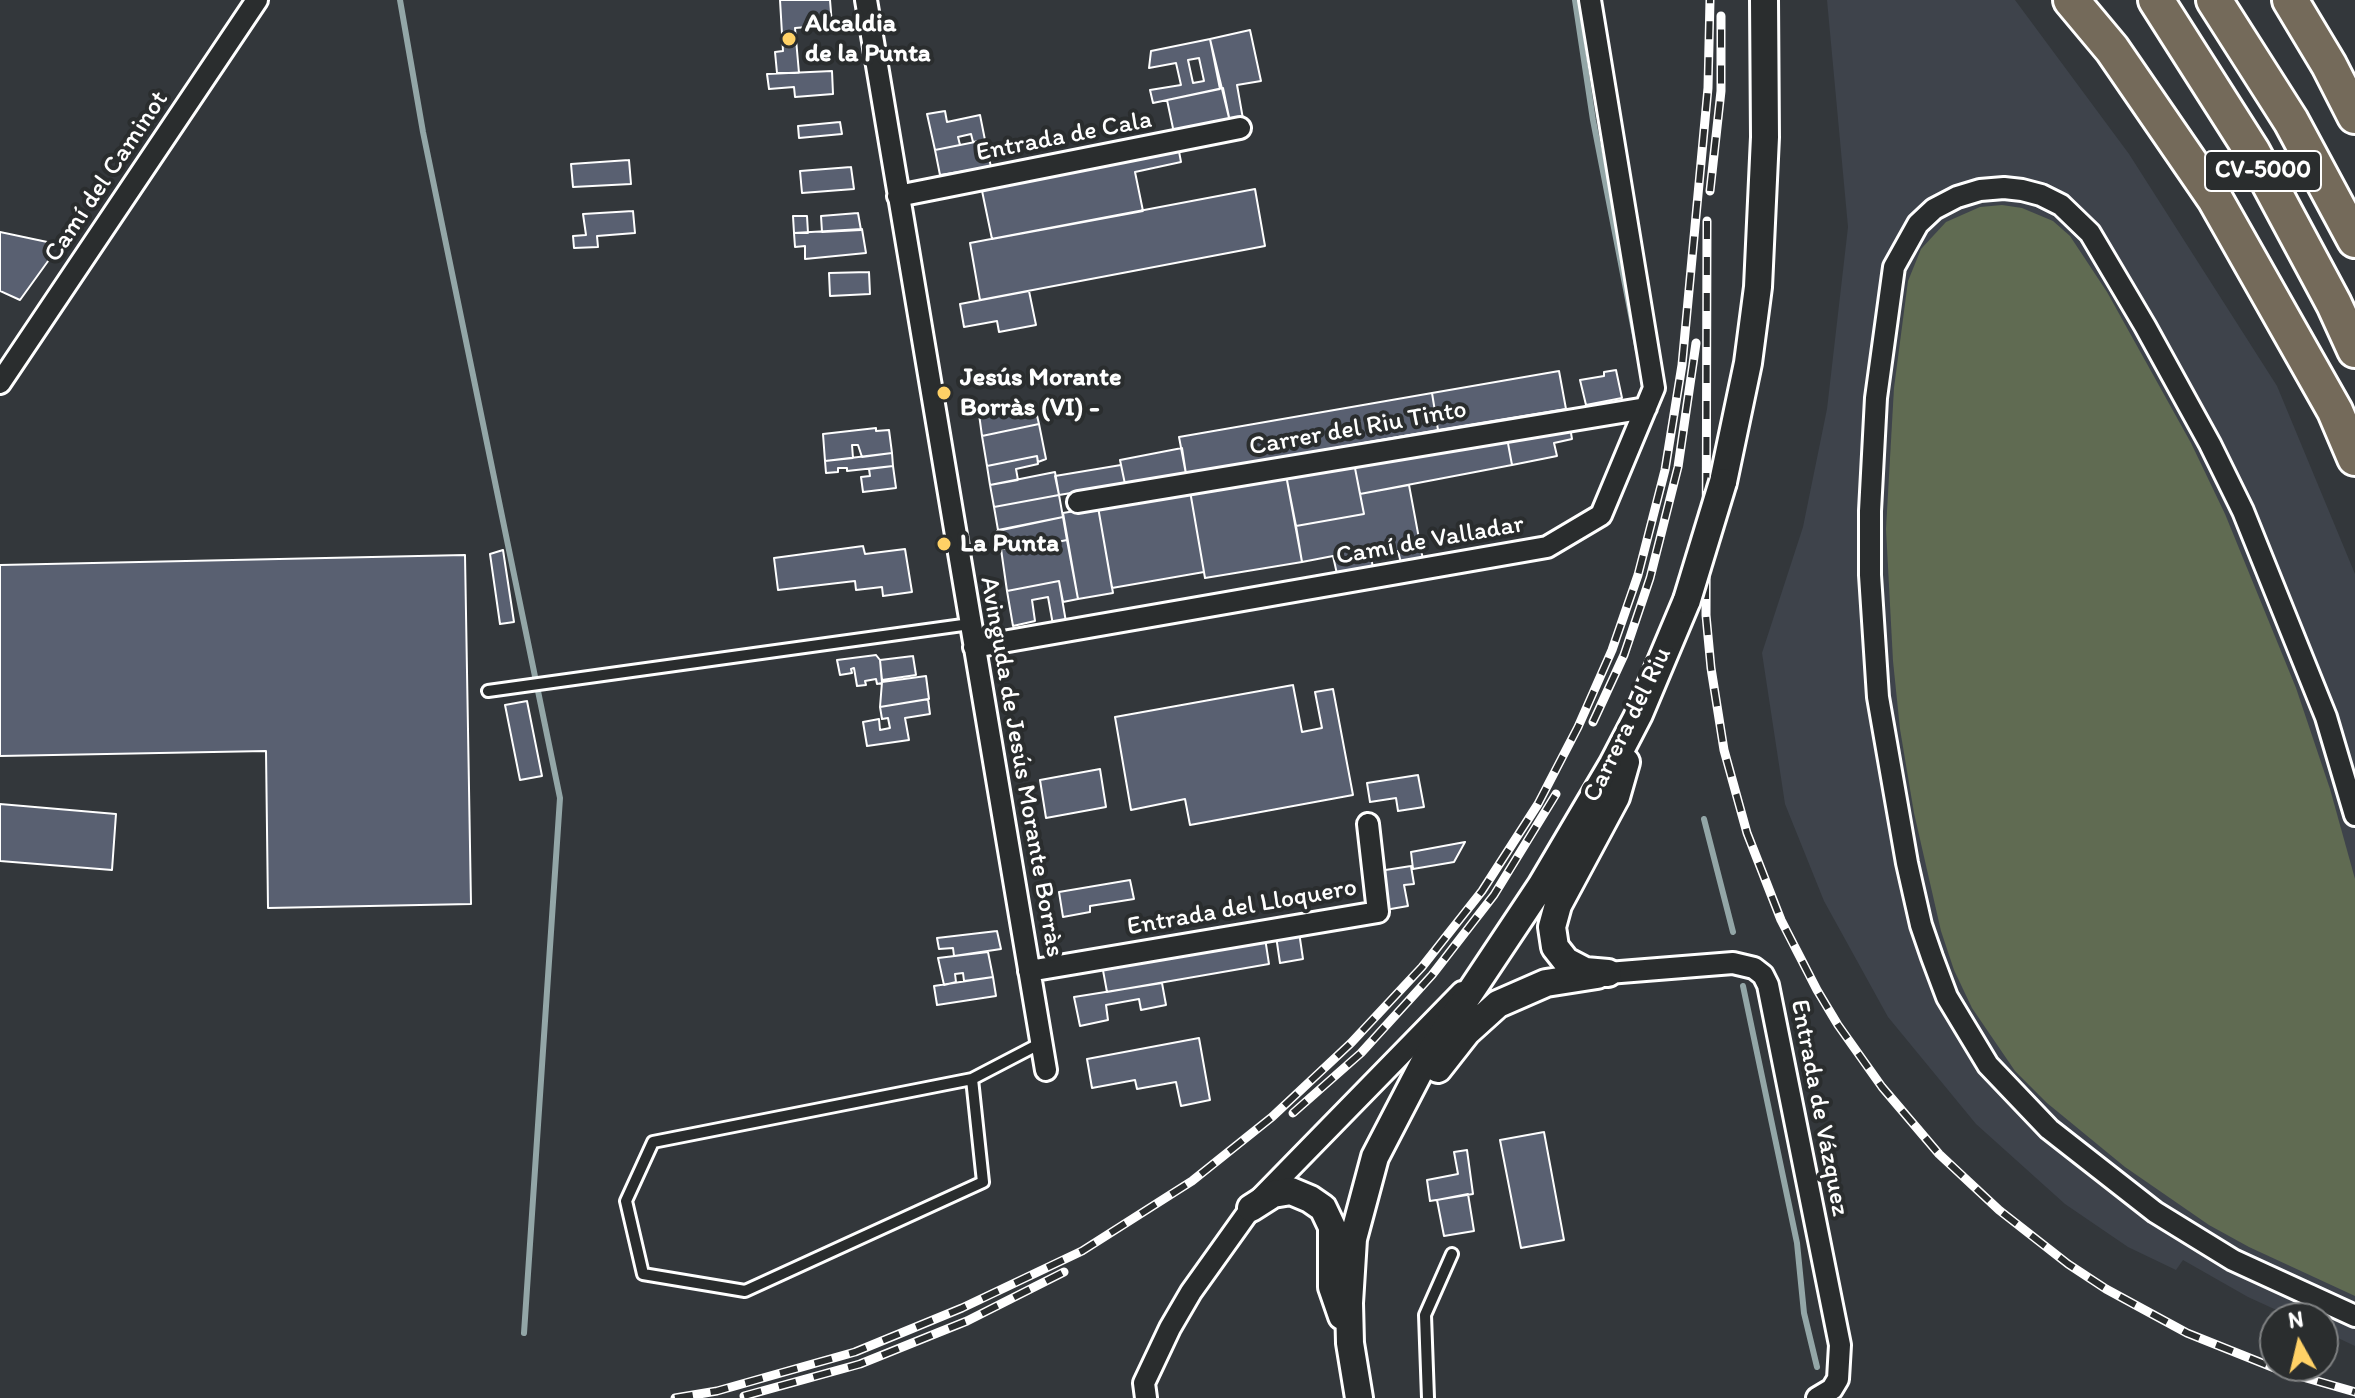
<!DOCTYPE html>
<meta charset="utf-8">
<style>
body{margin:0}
#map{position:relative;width:2355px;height:1398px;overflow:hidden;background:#33373b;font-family:Itim,sans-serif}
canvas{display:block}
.north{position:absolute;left:2259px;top:1302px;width:80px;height:80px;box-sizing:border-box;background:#2a2d2e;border:2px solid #7f8182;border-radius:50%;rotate:352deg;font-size:22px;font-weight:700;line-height:32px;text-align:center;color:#fff}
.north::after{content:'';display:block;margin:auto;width:28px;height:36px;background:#ffd166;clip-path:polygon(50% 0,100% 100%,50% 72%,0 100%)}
</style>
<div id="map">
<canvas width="2355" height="1398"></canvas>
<div class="north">N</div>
</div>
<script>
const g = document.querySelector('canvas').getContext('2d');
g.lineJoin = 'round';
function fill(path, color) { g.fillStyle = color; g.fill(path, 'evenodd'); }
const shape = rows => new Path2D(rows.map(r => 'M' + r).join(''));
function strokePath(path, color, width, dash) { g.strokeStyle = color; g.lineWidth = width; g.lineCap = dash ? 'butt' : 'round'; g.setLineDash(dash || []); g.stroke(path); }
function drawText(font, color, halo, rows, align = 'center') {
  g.font = font + ' Itim,sans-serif'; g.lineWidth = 8; g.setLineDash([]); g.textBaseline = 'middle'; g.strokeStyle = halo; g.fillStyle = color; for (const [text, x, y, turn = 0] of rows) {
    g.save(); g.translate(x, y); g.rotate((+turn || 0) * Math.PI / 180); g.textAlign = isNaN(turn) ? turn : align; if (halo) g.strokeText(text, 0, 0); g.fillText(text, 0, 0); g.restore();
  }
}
fill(shape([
 [1827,0,2015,0,2129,154,2277,386,2355,574,2355,1346,2323,1331,2323,1318,2294,1318,2248,1297,2183,1260,2176,1270,2128,1247,2065,1204,1976,1124,1888,1017,1824,901,1785,804,1762,653,1803,527,1827,409,1848,227]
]), '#3e434b');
fill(shape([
 [2002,205,2022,208,2053,221,2070,236,2107,292,2191,443,2225,514,2296,688,2330,789,2355,879,2355,1296,2249,1247,2209,1225,2125,1167,2047,1103,2015,1071,1972,1008,1954,970,1941,931,1914,813,1900,729,1893,661,1886,529,1894,388,1908,281,1921,249,1946,222,1980,207]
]), '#606b52');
strokePath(shape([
 [400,0,423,132,560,798,524,1333],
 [1575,0,1593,120,1638,351],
 [1704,819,1733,932],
 [1743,986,1797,1243,1804,1313,1817,1367]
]), '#93a6a7', 6);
const building = shape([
 [780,0,830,0,832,25,795,28,799,73,777,73,775,52,783,51,780,0],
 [1250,30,1261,81,1237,85,1243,119,1230,122,1210,39,1250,30],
 [1210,39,1220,89,1153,103,1150,90,1181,85,1176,63,1149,68,1151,51,1210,39],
 [1199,58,1204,81,1193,83,1188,60,1199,58],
 [832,71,833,94,795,97,794,87,769,89,767,74,832,71],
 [1223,88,1230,122,1174,133,1167,100,1223,88],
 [945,111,947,122,980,115,985,140,973,142,971,134,958,137,960,145,935,150,927,114,945,111],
 [840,122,842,134,799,138,798,126,840,122],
 [985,140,991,167,940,175,935,150,985,140],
 [1178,146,1181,162,1135,172,1143,211,992,239,981,186,1178,146],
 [629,160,631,184,573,187,571,164,629,160],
 [851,167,854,189,802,193,800,171,851,167],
 [1255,189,1265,246,980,300,970,243,1255,189],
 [633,211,635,233,597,236,598,247,574,248,573,236,586,235,583,214,633,211],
 [858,213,861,230,822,232,821,216,858,213],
 [793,216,807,216,808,233,794,233,793,216],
 [862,229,866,253,805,259,805,246,795,247,794,233,862,229],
 [0,232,52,243,51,257,20,300,0,291,0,232],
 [869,272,870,294,830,296,829,273,869,272],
 [1029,291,1036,325,999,332,997,321,964,327,960,304,1029,291],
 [1616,370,1622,398,1586,405,1580,380,1604,376,1604,372,1616,370],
 [1559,371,1566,409,1438,430,1432,393,1559,371],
 [1432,393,1438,430,1186,474,1179,437,1432,393],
 [1034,403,1039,424,982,436,979,414,1034,403],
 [1039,424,1046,459,1038,462,1037,456,987,466,982,436,1039,424],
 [1570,427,1572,439,1554,443,1557,456,1512,465,1507,438,1570,427],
 [876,428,876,431,889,430,892,453,862,457,858,445,852,445,853,458,825,461,823,434,876,428],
 [1507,438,1512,465,1360,494,1354,463,1507,438],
 [1182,448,1186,474,1125,484,1120,460,1182,448],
 [892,453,893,466,847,471,847,468,838,468,838,472,826,473,825,461,892,453],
 [1037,456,1038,464,1016,469,1018,480,990,485,987,466,1037,456],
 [1354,463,1364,514,1296,526,1286,475,1354,463],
 [1121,465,1125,484,1059,495,1055,476,1121,465],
 [893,466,896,488,863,492,861,477,870,476,869,469,893,466],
 [1055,472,1059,495,994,507,990,485,1055,472],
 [1286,475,1302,562,1205,578,1190,491,1286,475],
 [1409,485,1423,560,1401,563,1398,551,1371,557,1373,568,1337,574,1333,556,1302,562,1296,526,1364,514,1360,494,1409,485],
 [1190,491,1204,572,1112,588,1098,507,1190,491],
 [1059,495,1063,517,998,530,994,507,1059,495],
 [1098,507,1113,593,1078,599,1063,513,1098,507],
 [1063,517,1067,540,1027,548,1026,545,999,549,997,531,1063,517],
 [1067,540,1078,599,1063,602,1059,581,1007,591,1001,549,1026,545,1027,548,1067,540],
 [863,546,865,554,905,549,912,592,883,596,882,587,856,590,855,581,778,590,774,558,863,546],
 [503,550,514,622,500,624,490,554,503,550],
 [465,555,471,904,268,908,266,751,0,756,0,565,465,555],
 [1059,581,1066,622,1053,625,1048,597,1032,600,1035,621,1013,626,1007,591,1059,581],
 [876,655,880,660,882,683,877,684,876,679,865,681,866,685,857,686,854,668,851,669,852,673,840,675,837,660,876,655],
 [913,656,916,675,882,680,880,660,913,656],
 [926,676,929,699,880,707,882,682,926,676],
 [1293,685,1302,732,1322,728,1315,692,1333,689,1353,795,1190,825,1185,799,1131,810,1115,717,1293,685],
 [928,699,930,714,905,718,909,740,867,746,863,722,879,719,880,730,890,728,888,718,882,719,880,707,928,699],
 [527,701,542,776,520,780,505,705,527,701],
 [1100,769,1106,807,1046,818,1040,780,1100,769],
 [1418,775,1424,807,1398,811,1396,798,1370,802,1367,783,1418,775],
 [0,804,116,814,112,870,0,861,0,804],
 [1465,842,1454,862,1413,869,1411,852,1465,842],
 [1411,866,1414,884,1404,885,1408,906,1385,910,1379,871,1411,866],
 [1130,880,1134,899,1090,906,1090,912,1063,917,1059,892,1130,880],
 [997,931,1001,949,954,956,953,948,939,949,937,938,997,931],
 [1299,932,1303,959,1280,963,1276,936,1299,932],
 [1265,938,1269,964,1107,992,1102,965,1265,938],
 [988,952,993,977,964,981,963,973,955,974,956,982,944,985,938,958,988,952],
 [993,977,996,996,937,1005,934,986,993,977],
 [1162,983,1166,1005,1141,1010,1139,999,1106,1005,1108,1020,1080,1026,1074,997,1162,983],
 [1199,1038,1210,1100,1181,1106,1176,1082,1137,1089,1135,1080,1092,1088,1087,1059,1199,1038],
 [1544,1132,1564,1240,1521,1248,1500,1140,1544,1132],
 [1467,1150,1473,1194,1430,1201,1427,1180,1458,1174,1454,1152,1467,1150],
 [1468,1194,1474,1231,1444,1236,1437,1200,1468,1194]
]);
fill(building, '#596071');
strokePath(building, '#fff', 2);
const service = shape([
 [488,691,970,624],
 [972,1079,983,1182,745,1291,643,1274,626,1201,653,1142,972,1079],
 [972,1079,1041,1043],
 [1428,1398,1425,1315,1452,1254]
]);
const minor = shape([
 [866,0,1046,1070],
 [898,196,1240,128],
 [0,383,257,0],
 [1078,502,1646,408],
 [974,647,1547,547,1601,515,1654,388,1590,0],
 [2355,815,2326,717,2243,511,2210,444,2145,326,2090,233,2061,205,2041,195,2022,190,2004,188,1980,190,1957,197,1934,209,1918,224,1894,267,1876,398,1870,511,1870,575,1878,697,1907,863,1921,925,1932,957,1947,997,1988,1065,2049,1129,2155,1212,2233,1260,2355,1316],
 [1029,971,1378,912,1368,824],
 [1608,973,1733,963,1754,968,1763,975,1768,985,1840,1345,1838,1379,1832,1389,1817,1398],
 [1146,1398,1144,1383,1170,1328,1191,1292,1251,1208,1462,992]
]);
const tertiary = shape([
 [1723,482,1748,363,1758,287,1765,137,1764,0],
 [1608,973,1585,971,1566,961,1555,947,1552,927,1558,905,1616,797,1626,762],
 [1438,1069,1467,1032,1498,1004,1546,983,1597,975],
 [1251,1208,1273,1194,1291,1191,1310,1199,1323,1208,1332,1227,1332,1287,1342,1316],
 [1359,1398,1350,1343,1349,1303,1353,1239,1375,1157,1427,1057,1541,886,1613,764,1639,714,1687,600]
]);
const trunk = shape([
 [2071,0,2112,49,2215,199,2335,411,2355,458],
 [2156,0,2252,151,2334,304,2355,350],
 [2214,0,2291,121,2355,240],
 [2290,0,2329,65,2355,116]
]);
strokePath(service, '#fff', 16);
strokePath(minor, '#fff', 26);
strokePath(tertiary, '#fff', 32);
strokePath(trunk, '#fff', 40);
strokePath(service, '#2a2d2e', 10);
strokePath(minor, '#2a2d2e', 20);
strokePath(tertiary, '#2a2d2e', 26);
strokePath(trunk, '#746a5a', 34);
const rail = shape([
 [1710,191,1721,91,1721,16],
 [1707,221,1706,615,1711,668,1724,750,1747,833,1781,920,1817,990,1838,1025,1882,1087,1939,1154,1999,1210,2068,1264,2106,1289,2187,1333,2282,1371,2355,1392],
 [1593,722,1624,655,1650,578,1678,467,1696,343],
 [1293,1113,1361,1053,1432,975,1494,895,1556,794],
 [744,1396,860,1364,967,1321,1064,1272],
 [675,1398,717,1391,855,1352,962,1308,1082,1251,1192,1181,1272,1117,1351,1043,1422,967,1482,891,1538,804,1578,727,1612,650,1638,575,1665,470,1682,365,1708,88,1710,0]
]);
strokePath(rail, '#fff', 9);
strokePath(rail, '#2a2d2e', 6, [18]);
const tertiaryBridge = shape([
 [1687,600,1723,482]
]);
strokePath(tertiaryBridge, '#fff', 32, []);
strokePath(tertiaryBridge, '#2a2d2e', 26);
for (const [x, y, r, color] of [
 [789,39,8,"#ffd166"],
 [944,393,8,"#ffd166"],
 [944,544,8,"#ffd166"]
]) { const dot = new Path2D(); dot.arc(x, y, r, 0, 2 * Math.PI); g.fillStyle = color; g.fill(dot); strokePath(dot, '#2a2d2e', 3); }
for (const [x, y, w] of [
 [2263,171,116]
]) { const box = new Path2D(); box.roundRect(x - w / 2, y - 20, w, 40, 6); g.fillStyle = '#2a2d2e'; g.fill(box); strokePath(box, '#fff', 2); }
drawText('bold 24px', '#fff', null, [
 ["CV-5000",2263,171]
]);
drawText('bold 26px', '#fff', '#2a2d2e', [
 ["Alcaldia",805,24],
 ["de la Punta",805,54],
 ["Jesús Morante",960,378],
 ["Borràs (VI) -",960,408],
 ["La Punta",960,544]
], 'left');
drawText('26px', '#fff', '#2a2d2e', [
 ["Entrada de Cala",1064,137,-11],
 ["Camí del Caminot",107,177,-56],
 ["Carrer del Riu Tinto",1358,429,-10],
 ["Camí de Valladar",1430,541,-10],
 ["Carrera del Riu",1628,725,-64],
 ["Avinguda de Jesús Morante Borràs",1021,767,80],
 ["Entrada del Lloquero",1242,908,-10],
 ["Entrada de Vázquez",1819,1108,79]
]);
</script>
